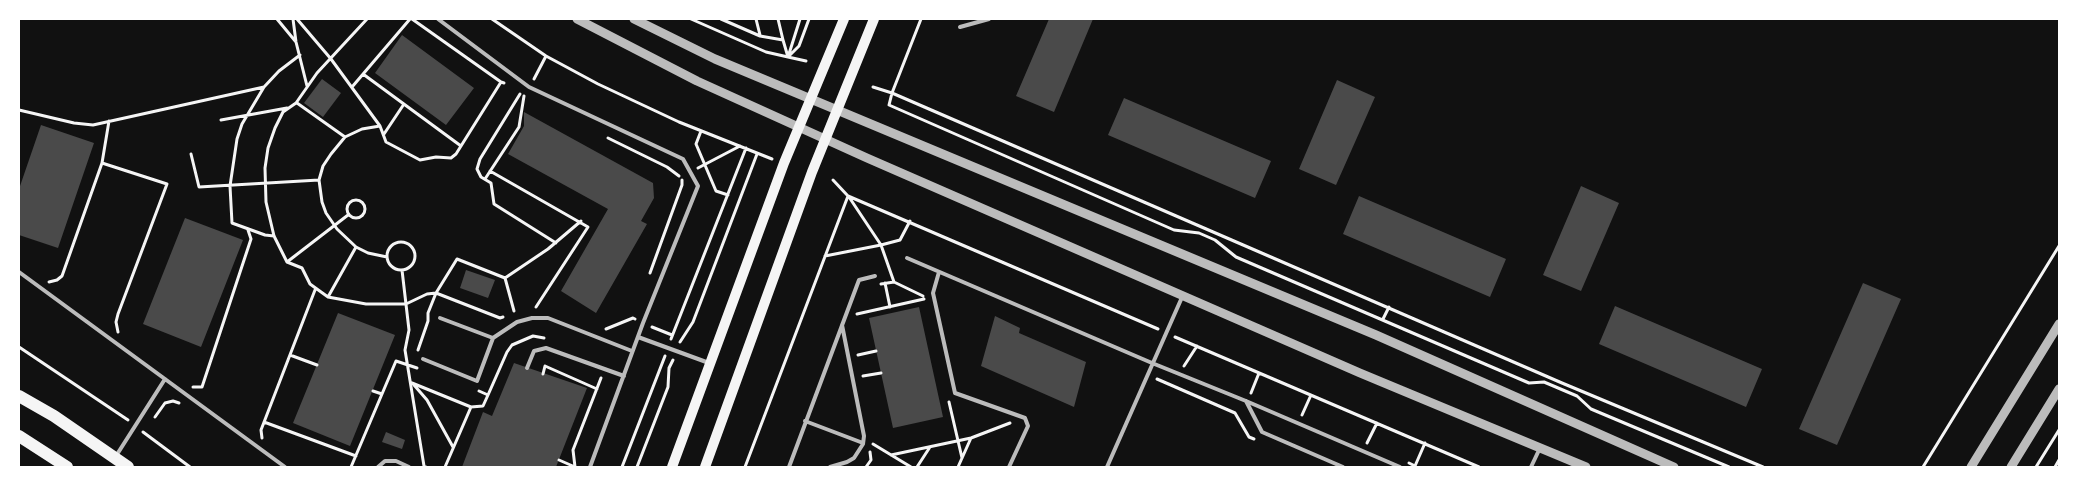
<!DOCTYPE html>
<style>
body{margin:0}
#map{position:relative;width:2078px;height:486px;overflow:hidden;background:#111;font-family:"Alegreya Sans",sans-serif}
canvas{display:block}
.frame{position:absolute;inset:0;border:20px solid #fff;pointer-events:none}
</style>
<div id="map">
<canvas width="2078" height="486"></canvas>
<div class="frame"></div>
</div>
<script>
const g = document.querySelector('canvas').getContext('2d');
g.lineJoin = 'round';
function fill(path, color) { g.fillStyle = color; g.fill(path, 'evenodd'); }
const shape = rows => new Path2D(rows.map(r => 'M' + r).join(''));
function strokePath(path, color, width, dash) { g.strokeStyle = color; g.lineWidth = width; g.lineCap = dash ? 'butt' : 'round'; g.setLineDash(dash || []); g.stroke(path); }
fill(shape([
 [1049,19,1093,19,1054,112,1016,96],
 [402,35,474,88,446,125,375,73],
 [322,79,341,93,323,117,304,103],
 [1337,80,1375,97,1336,185,1299,169],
 [1124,98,1271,161,1255,198,1108,135],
 [524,112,653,183,654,198,641,221,647,224,596,313,561,291,608,209,508,154,524,126],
 [41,125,94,143,58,248,19,235,19,189],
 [1581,186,1619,203,1581,291,1543,275],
 [1359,196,1506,259,1490,297,1343,234],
 [185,218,243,240,201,347,143,324],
 [466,270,495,280,488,298,460,288],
 [1863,283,1901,299,1837,445,1799,429],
 [1615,306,1762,369,1746,407,1599,344],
 [919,307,943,417,893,428,869,318],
 [338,313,395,335,350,446,293,423],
 [995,316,1020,328,1019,333,1086,362,1074,407,981,366],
 [514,363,587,388,556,467,462,467,483,412,492,416],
 [386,432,405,440,402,449,382,442]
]), '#4a4a4a');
strokePath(shape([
 [277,19,296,42],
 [293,19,296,42,307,86],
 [297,19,331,59,380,126],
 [367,19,317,73,296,103,283,112,275,128,268,148,265,168,266,202,274,236,287,262,302,268,310,284,328,297,366,304,406,304,427,294,436,293,457,259,505,278],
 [412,19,501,82],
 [492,19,546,56,598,84,679,122,772,159],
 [691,19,766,52,788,57,799,46,809,19],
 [721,19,760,36,783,40,788,57,800,19],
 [756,19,760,35],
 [778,19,783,40],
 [921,19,892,93,1562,383,1763,467],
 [788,57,806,61],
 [363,74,461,146],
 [534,79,546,56],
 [264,87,242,124,237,139,230,186,232,223,265,235,274,236],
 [352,87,410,19],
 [873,87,892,93,889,105,1174,230,1199,233,1215,240,1236,257,1529,383,1544,382,1577,396,1591,409,1729,467],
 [520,94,480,159,477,169,481,177,491,183,494,204,556,243],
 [297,103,345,137],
 [19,110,74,123,93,125,264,87,279,71,300,55],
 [221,120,287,108],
 [701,131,696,144,716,191,728,195],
 [384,134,404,104],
 [608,138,667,167,679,176],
 [191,154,199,187,319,180],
 [102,163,109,121],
 [698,168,740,146],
 [490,171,588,227,536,307],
 [485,179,519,127,524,96],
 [833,180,848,196,1158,329],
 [849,197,881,245,894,282],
 '347 209a9 9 0 1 1 18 0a9 9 0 1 1-18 0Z',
 '387 256a14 14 0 1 1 28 0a14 14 0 1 1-28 0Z',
 [825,256,881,245,900,240,910,221],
 [387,257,368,253,356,247,337,229,326,213,322,202,319,180,323,166,331,154,345,137,362,129,380,126,386,142,420,160,436,157,451,158,456,154,501,82,504,83],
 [287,262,348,215],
 [402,270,409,330,405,350,424,466,426,467],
 [650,273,682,185,682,180],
 [505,278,548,249,581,221],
 [505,278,514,311],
 [49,282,57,280,62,276,102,163,167,184,118,314,116,322,118,332],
 [885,283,890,307],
 [881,284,894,282,923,296],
 [328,297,356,247],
 [857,314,924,299],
 [1383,319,1389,307],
 [652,327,672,335],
 [606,329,633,318,635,319],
 [1175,337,1479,467],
 [671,339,746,148],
 [680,342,693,322,757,154],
 [19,347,128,420],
 [418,350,428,321,428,313,436,293,500,318,503,317],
 [290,355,317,365],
 [858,355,876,351],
 [1184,366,1197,346],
 [543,374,545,366,597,389],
 [863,376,881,373],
 [1157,379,1235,413,1249,437,1254,439],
 [412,383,471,407,445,467],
 [414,385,427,400,453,447],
 [193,387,202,387,251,239,248,230],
 [373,391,382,394],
 [479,391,488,395,507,352,512,345,533,336,544,338],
 [1251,393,1259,373],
 [949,402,962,458],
 [471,407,483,406,488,395],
 [1302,415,1311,395],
 [155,417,165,403,173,401,179,403],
 [264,422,356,456],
 [143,432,190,467],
 [262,438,261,430,315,290],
 [1367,443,1377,423],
 [873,444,911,467],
 [891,455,971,438,1010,423],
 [559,460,575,467],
 [1409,463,1415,466,1425,443],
 [351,467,396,361,417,368],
 [575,467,573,450,601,378],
 [622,467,665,356],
 [637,467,668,387,669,368,673,360],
 [745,467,848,196],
 [866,467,871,460,870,452],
 [917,467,930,447],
 [958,467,971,438],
 [1923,467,2059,246],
 [2036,467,2059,430],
 [2055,467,2059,460]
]), '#f5f5f5', 3);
strokePath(shape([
 [438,19,529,87,683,159,698,186,643,323,590,467],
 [960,27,989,19],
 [907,258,1152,363,1246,401,1400,467],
 [19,272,285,467],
 [939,272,933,293,955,393,1025,418,1028,426,1009,467],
 [638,337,709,363],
 [493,338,517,322,532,318,548,318,632,351],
 [423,359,477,381,493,338,440,318],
 [527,368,534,351,546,348,624,376],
 [1246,401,1262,432,1343,467],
 [805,421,863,443],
 [116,456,165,379],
 [378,467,385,461,396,461,409,467],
 [789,467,859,280,875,276],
 [830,467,847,462,854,458,863,444,864,436,842,325],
 [1107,467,1183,295],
 [1531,467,1540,448]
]), '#bcbcbc', 4);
strokePath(shape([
 [577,19,697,81,867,158,1360,373,1586,467],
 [634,19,715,59,1376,335,1674,467],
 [1971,467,2059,324],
 [2011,467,2059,389]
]), '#bcbcbc', 9);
strokePath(shape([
 [672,467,784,163,844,19],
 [705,467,812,172,874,19]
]), '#f5f5f5', 10);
strokePath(shape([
 [19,396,54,416,128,467],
 [19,436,67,467]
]), '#f5f5f5', 12);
</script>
